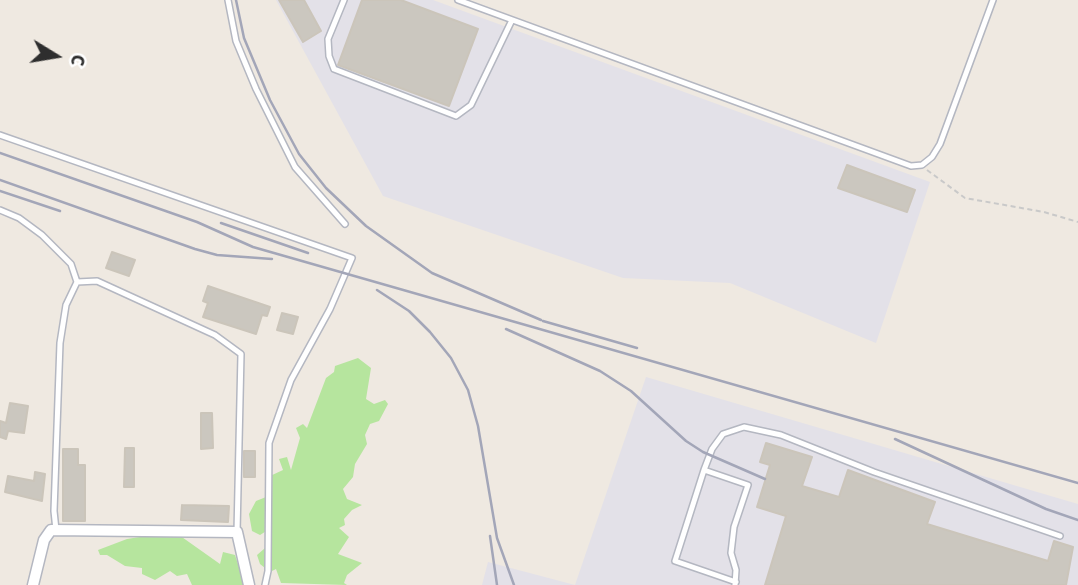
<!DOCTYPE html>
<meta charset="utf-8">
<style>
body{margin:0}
#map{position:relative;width:1078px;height:585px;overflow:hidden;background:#efe9e1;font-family:"Source Sans 3",sans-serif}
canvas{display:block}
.north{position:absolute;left:21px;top:21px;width:70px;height:70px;-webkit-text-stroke:5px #fff;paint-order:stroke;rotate:101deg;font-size:19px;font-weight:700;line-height:28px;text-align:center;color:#2e2e2e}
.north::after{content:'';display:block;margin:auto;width:24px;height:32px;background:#2e2e2e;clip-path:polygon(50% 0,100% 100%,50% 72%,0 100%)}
</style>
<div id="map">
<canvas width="1078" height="585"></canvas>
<div class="north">С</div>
</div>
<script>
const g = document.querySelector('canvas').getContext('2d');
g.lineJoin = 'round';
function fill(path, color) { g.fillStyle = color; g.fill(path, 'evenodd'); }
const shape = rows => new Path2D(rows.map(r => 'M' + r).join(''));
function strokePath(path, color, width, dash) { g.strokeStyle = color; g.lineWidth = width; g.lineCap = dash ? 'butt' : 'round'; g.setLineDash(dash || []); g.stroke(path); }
fill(shape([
 [276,0,433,0,930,182,876,343,730,283,623,278,383,196],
 [646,377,1078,504,1078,585,482,585,488,562,575,585]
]), '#e3e1e8');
fill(shape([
 [358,358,371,368,366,399,374,404,385,400,388,404,379,421,370,424,365,435,367,444,355,464,353,477,343,489,347,499,362,505,352,510,344,519,345,525,339,528,349,537,338,554,362,563,347,575,344,583,347,585,281,583,276,569,270,572,260,564,257,555,272,542,271,528,260,535,252,531,249,514,256,501,271,495,270,476,283,470,279,459,287,457,291,470,300,438,296,428,303,424,307,428,326,378,334,372,335,366],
 [158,534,179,535,220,564,223,552,235,555,245,585,192,585,187,574,177,576,170,571,155,580,142,574,142,568,125,566,107,555,100,555,98,550,127,539]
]), '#b6e59e');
const building = shape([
 [279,0,304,0,321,31,303,42,279,0],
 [362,0,401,0,478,29,449,106,338,65,362,0],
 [847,165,915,190,907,212,838,188,847,165],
 [112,252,135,260,129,276,106,268,112,252],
 [208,286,270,307,267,316,262,315,256,334,203,317,208,303,203,301,208,286],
 [282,313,298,317,293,334,277,330,282,313],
 [10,403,28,406,24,433,8,431,6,439,0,437,0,421,6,423,10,403],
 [201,413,212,413,213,448,201,449,201,413],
 [766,443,812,457,802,486,839,497,848,470,935,502,927,524,1048,561,1054,541,1073,547,1066,585,765,585,786,516,757,507,770,465,760,462,766,443],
 [125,448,134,448,134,487,124,487,125,448],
 [63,449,78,449,78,465,85,465,85,521,63,521,63,449],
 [244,451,255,451,255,477,244,477,244,451],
 [35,472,45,474,42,501,5,492,8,476,34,481,35,472],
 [182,505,229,506,228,522,181,520,182,505]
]);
fill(building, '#cbc7bf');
strokePath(building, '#cbc5ba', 2);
const service = shape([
 [228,0,236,41,256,89,295,167,345,224],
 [344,0,328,39,329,56,334,69,456,116,471,105,512,20],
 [458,0,911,166,922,165,932,157,940,144,993,0],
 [0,135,352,258,330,309,291,380,269,443,268,571,265,585],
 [0,210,19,218,42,235,71,264,77,282,66,305,60,343,54,511,56,530],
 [77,282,97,281,215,335,241,354,237,532],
 [704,470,675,561,736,582],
 [735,585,736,570,731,553,734,527,748,485,704,470,712,449,723,434,744,427,781,435,874,472,1060,536]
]);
const minor = shape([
 [33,585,44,540,51,530,237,532,249,585]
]);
strokePath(service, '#b4b7c1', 8);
strokePath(minor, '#b4b7c1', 13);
strokePath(shape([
 [927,170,965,198,1044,212,1078,222]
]), '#c9c9c9', 2, [5, 3.5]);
strokePath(service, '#fff', 5);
strokePath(minor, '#fff', 10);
strokePath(shape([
 [236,0,244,38,270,100,299,154,326,188,366,226,432,273,541,320],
 [0,153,197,222,253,247,1078,483],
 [0,180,195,249,217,255,272,259],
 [0,191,60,211],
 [221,223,308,253],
 [377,290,409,311,430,332,451,358,468,390,478,426,497,538,514,585],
 [543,321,637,348],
 [506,329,600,371,631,391,686,441,703,452,765,479],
 [895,439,1046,509,1078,520],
 [490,536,497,585]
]), '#a3a6b8', 2.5);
</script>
